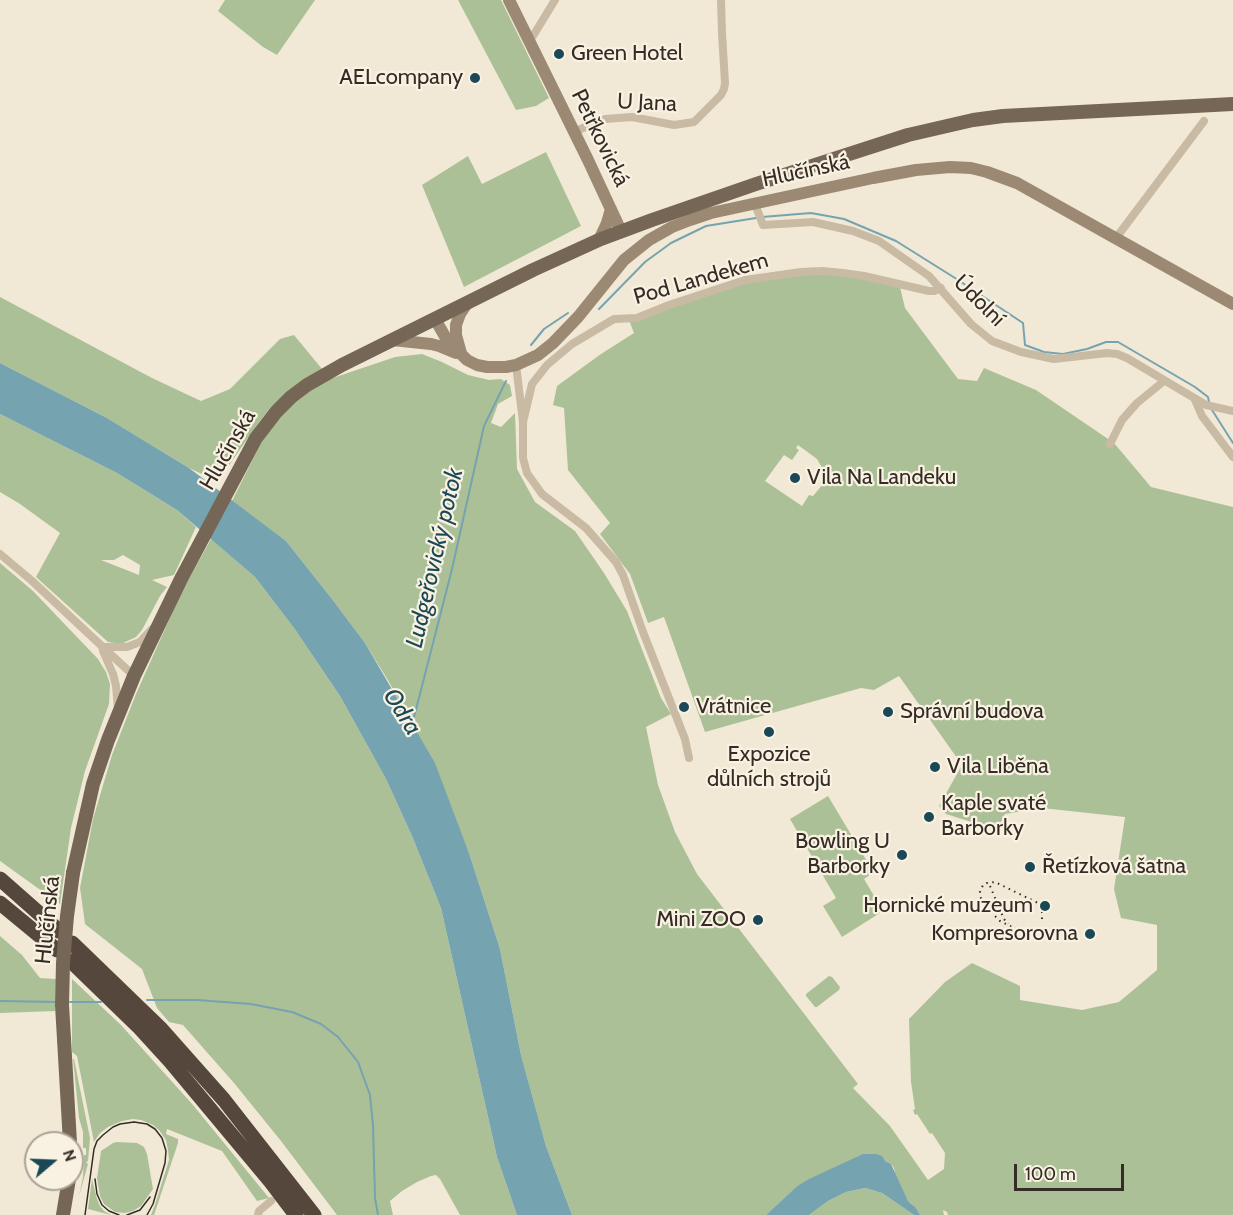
<!DOCTYPE html>
<meta charset="utf-8">
<style>
body{margin:0}
#map{position:relative;width:1233px;height:1215px;overflow:hidden;background:#f1e9d6;font-family:Cabin,sans-serif}
canvas{display:block}
.north{position:absolute;left:24px;top:1131px;width:60px;height:60px;box-sizing:border-box;background:#f9f2e2;border:2px solid #aaa396;border-radius:50%;rotate:71deg;font-size:16px;font-weight:700;line-height:24px;text-align:center;color:#342c25}
.north::after{content:'';display:block;margin:auto;width:21px;height:27px;background:#1a4856;clip-path:polygon(50% 0,100% 100%,50% 72%,0 100%)}
.scale{position:absolute;left:1014px;top:1164px;width:110px;height:27px;box-sizing:border-box;border:3px solid #342c25;border-top:0;padding-left:8px;font-size:18px;line-height:21px;white-space:nowrap;color:#342c25;-webkit-text-stroke:4px #f9f2e2;paint-order:stroke}
</style>
<div id="map">
<canvas width="1233" height="1215"></canvas>
<div class="north">N</div>
<div class="scale">100 m</div>
</div>
<script>
const g = document.querySelector('canvas').getContext('2d');
g.lineJoin = 'round';
function fill(path, color) { g.fillStyle = color; g.fill(path, 'evenodd'); }
const shape = rows => new Path2D(rows.map(r => 'M' + r).join(''));
function strokePath(path, color, width, dash) { g.strokeStyle = color; g.lineWidth = width; g.lineCap = dash ? 'butt' : 'round'; g.setLineDash(dash || []); g.stroke(path); }
function drawText(font, color, halo, rows, align = 'center') {
  g.font = font + ' Cabin,sans-serif'; g.lineWidth = 4.5; g.setLineDash([]); g.textBaseline = 'middle'; g.strokeStyle = halo; g.fillStyle = color; for (const [text, x, y, turn = 0] of rows) {
    g.save(); g.translate(x, y); g.rotate((+turn || 0) * Math.PI / 180); g.textAlign = isNaN(turn) ? turn : align; if (halo) g.strokeText(text, 0, 0); g.fillText(text, 0, 0); g.restore();
  }
}
fill(shape([
 [225,0,315,0,277,55,263,47,218,11],
 [458,0,501,0,549,98,536,106,516,110],
 [546,152,581,226,464,287,422,185,468,156,482,184],
 [803,274,843,275,900,287,905,308,958,379,977,381,984,368,1036,390,1114,443,1151,487,1233,507,1233,1215,948,1215,947,1212,943,1210,944,1215,920,1215,912,1204,908,1201,896,1178,894,1168,891,1164,885,1161,796,1187,766,1215,572,1215,546,1146,521,1055,500,949,470,856,412,725,389,682,365,643,332,599,286,541,232,501,266,433,292,404,324,381,395,357,422,354,442,362,468,375,489,380,501,379,510,385,512,396,498,404,491,423,501,427,515,413,517,469,535,502,575,531,604,573,627,611,661,698,671,714,646,727,658,785,675,832,697,874,858,1084,853,1088,890,1126,928,1180,944,1169,945,1153,932,1133,930,1134,917,1114,915,1115,913,1110,915,1109,911,1082,909,1019,945,982,972,963,1020,986,1020,1000,1082,1010,1119,1002,1157,970,1157,925,1121,918,1114,889,1125,817,1042,808,1005,814,997,830,946,814,939,806,962,765,899,676,874,690,861,688,705,732,664,617,648,623,630,574,600,534,610,523,568,470,564,408,553,405,557,386,601,354,634,333,629,320,747,283],
 [798,445,817,459,828,478,813,496,809,495,802,506,765,481,784,455,792,460,799,450,796,448],
 [0,297,152,378,201,401,230,389,280,339,294,335,322,369,291,389,270,408,259,422,221,477,204,475,189,468,107,418,0,363],
 [0,414,117,473,177,510,196,527,174,575,152,580,167,587,160,596,142,630,136,637,121,644,108,642,36,577,60,533,20,504,0,492],
 [123,555,140,565,139,575,101,560,114,560],
 [211,539,255,577,294,628,340,696,386,779,412,836,441,908,497,1157,517,1215,460,1215,440,1179,436,1175,431,1176,417,1182,402,1191,390,1201,393,1215,337,1215,281,1141,234,1083,183,1025,169,1022,157,1008,142,969,85,924,80,888,93,819,112,755,136,694,181,593],
 [0,563,33,591,98,659,106,672,110,684,109,704,85,771,71,828,60,904,0,861],
 [828,796,871,868,871,874,864,879,883,911,842,937,823,906,836,898,790,819],
 [0,936,22,955,40,978,56,979,55,1011,0,1013],
 [829,976,832,977,840,987,839,990,817,1007,815,1007,806,996,806,994],
 [72,979,121,1025,193,1105,269,1198,257,1201,222,1151,167,1129,166,1134,178,1139,178,1143,154,1215,151,1215,155,1205,169,1160,168,1150,166,1140,159,1130,153,1125,141,1120,133,1119,122,1121,108,1127,100,1133,94,1142,77,1056,72,1052],
 [73,1059,74,1059,90,1138,88,1161,86,1162,88,1164,79,1196,83,1177,84,1155,86,1155,86,1148,83,1148,83,1132,79,1118],
 [117,1142,137,1143,144,1147,147,1154,153,1189,141,1206,133,1211,125,1213,115,1212,104,1204,100,1196,97,1178,101,1151,113,1143],
 [92,1179,97,1199,100,1206,104,1211,111,1215,88,1209],
 [865,1188,882,1193,914,1215,809,1215,828,1201,846,1192]
]), '#acc097');
fill(shape([
 [0,363,107,418,189,468,286,541,332,599,365,643,435,763,470,856,500,949,521,1055,546,1146,572,1215,517,1215,497,1157,441,908,412,836,386,779,340,696,294,628,255,577,177,510,117,473,0,414],
 [863,1154,876,1154,882,1156,885,1161,891,1164,908,1201,915,1207,920,1215,914,1215,882,1193,865,1188,846,1192,828,1201,809,1215,766,1215,796,1187,809,1179]
]), '#75a3af');
strokePath(shape([
 [762,217,811,213,844,219,896,241,955,278,1023,323,1025,345,1044,352,1063,354,1087,349,1106,342,1118,342,1195,387,1208,397,1209,402],
 [599,309,645,262,671,243,706,226,756,218],
 [531,345,544,329,568,313],
 [1212,410,1233,443],
 [412,725,452,569,484,426,506,381],
 [147,1000,197,1000,251,1004,292,1012,321,1024,338,1037,358,1062,370,1095,373,1125,375,1198,378,1215],
 [0,1001,56,1002],
 [70,1002,101,1002]
]), '#75a3af', 2);
strokePath(shape([
 [529,39,533,36,555,0],
 [574,132,592,124,605,119,632,117,674,125,694,122,721,95,724,89,725,83,722,33,721,0],
 [755,204,763,225,813,222,853,231,879,241,929,276,971,324,992,341,1021,352,1054,359,1107,353,1117,354,1127,358,1206,405,1233,411],
 [1116,238,1204,121],
 [516,365,523,422,523,458,527,473,542,494,586,528,616,562,623,575,643,632,685,739,689,758],
 [1195,400,1202,416,1233,457],
 [523,422,532,384,547,365,572,344,614,319,637,318,669,305,745,280,801,272,822,271,843,273,864,276,929,291,934,291,941,288],
 [1110,444,1122,420,1137,403,1164,381],
 [0,554,31,580,134,676],
 [102,647,127,647,140,642,152,629],
 [103,651,113,674,116,686,118,710],
 [258,1215,259,1211,271,1201]
]), '#c9baa3', 8);
strokePath(shape([
 [509,0,588,160,621,231],
 [599,240,607,223,611,209],
 [435,319,447,340,467,360,477,365,487,367,506,367,516,365,538,355,553,343,578,317,624,260,649,240,672,227,690,220,711,213,873,178,916,170,950,167,971,168,987,172,1017,183,1233,304],
 [392,340,431,344,439,346,456,353],
 [461,353,456,335,456,325,460,314,468,302]
]), '#9c8974', 12);
strokePath(shape([
 [73,873,93,784,108,740,134,676,181,579,256,438,276,412,291,397,307,385,342,365,533,270,601,239,652,220,756,184,908,135,973,120,1003,116,1233,104],
 [64,1039,70,1143],
 [63,1215,69,1179]
]), '#766655', 14);
strokePath(shape([
 [0,879,59,931],
 [0,903,57,950],
 [72,943,161,1029,224,1100,314,1215],
 [71,961,138,1026,170,1061,271,1182,296,1215]
]), '#55473c', 15);
strokePath(shape([
 [95,1179,97,1194,102,1205,109,1211,119,1215],
 [85,1215,94,1149,97,1141,103,1135,113,1127,120,1124,134,1122,147,1124,155,1129,162,1138,166,1151,165,1163,153,1204,147,1215],
 [127,1215,140,1210,150,1197]
]), '#342c25', 1.5);
strokePath(shape([
 [990,886,1004,919,1008,924],
 [1022,932,1000,921,990,911,981,898,980,892,983,885,987,883,995,882,1038,903,1042,911,1042,921]
]), '#342c25', 2, [1.5, 4.5]);
strokePath(shape([
 [64,1039,62,1005,63,963,67,916,73,873]
]), '#766655', 14);
for (const [x, y, r, color] of [
 [559,54,6,"#1a4856"],
 [475,78,6,"#1a4856"],
 [795,478,6,"#1a4856"],
 [684,707,6,"#1a4856"],
 [888,712,6,"#1a4856"],
 [769,732,6,"#1a4856"],
 [935,767,6,"#1a4856"],
 [929,817,6,"#1a4856"],
 [902,855,6,"#1a4856"],
 [1030,867,6,"#1a4856"],
 [1045,906,6,"#1a4856"],
 [758,920,6,"#1a4856"],
 [1090,934,6,"#1a4856"]
]) { const dot = new Path2D(); dot.arc(x, y, r, 0, 2 * Math.PI); g.fillStyle = color; g.fill(dot); strokePath(dot, '#f9f2e2', 2); }
drawText('22px', '#342c25', '#f9f2e2', [
 ["Green Hotel",571,54],
 ["AELcompany",463,78,"right"],
 ["Vila Na Landeku",807,478],
 ["Vrátnice",696,707],
 ["Správní budova",900,712],
 ["Expozice",769,755,"center"],
 ["důlních strojů",769,780,"center"],
 ["Vila Liběna",947,767],
 ["Kaple svaté",941,804],
 ["Barborky",941,829],
 ["Bowling U",890,842,"right"],
 ["Barborky",890,867,"right"],
 ["Řetízková šatna",1042,867],
 ["Hornické muzeum",1033,906,"right"],
 ["Mini ZOO",746,920,"right"],
 ["Kompresorovna",1078,934,"right"]
], 'left');
drawText('22px', '#342c25', '#f9f2e2', [
 ["U Jana",647,103,3],
 ["Petřkovická",600,138,64],
 ["Hlučínská",806,171,-12],
 ["Pod Landekem",701,279,-16],
 ["Údolní",979,301,45],
 ["Hlučínská",228,450,-60],
 ["Hlučínská",48,920,-84]
]);
drawText('italic 24px', '#1a4856', '#f9f2e2', [
 ["Ludgeřovický potok",435,558,-77],
 ["Odra",402,712,58]
]);
</script>
